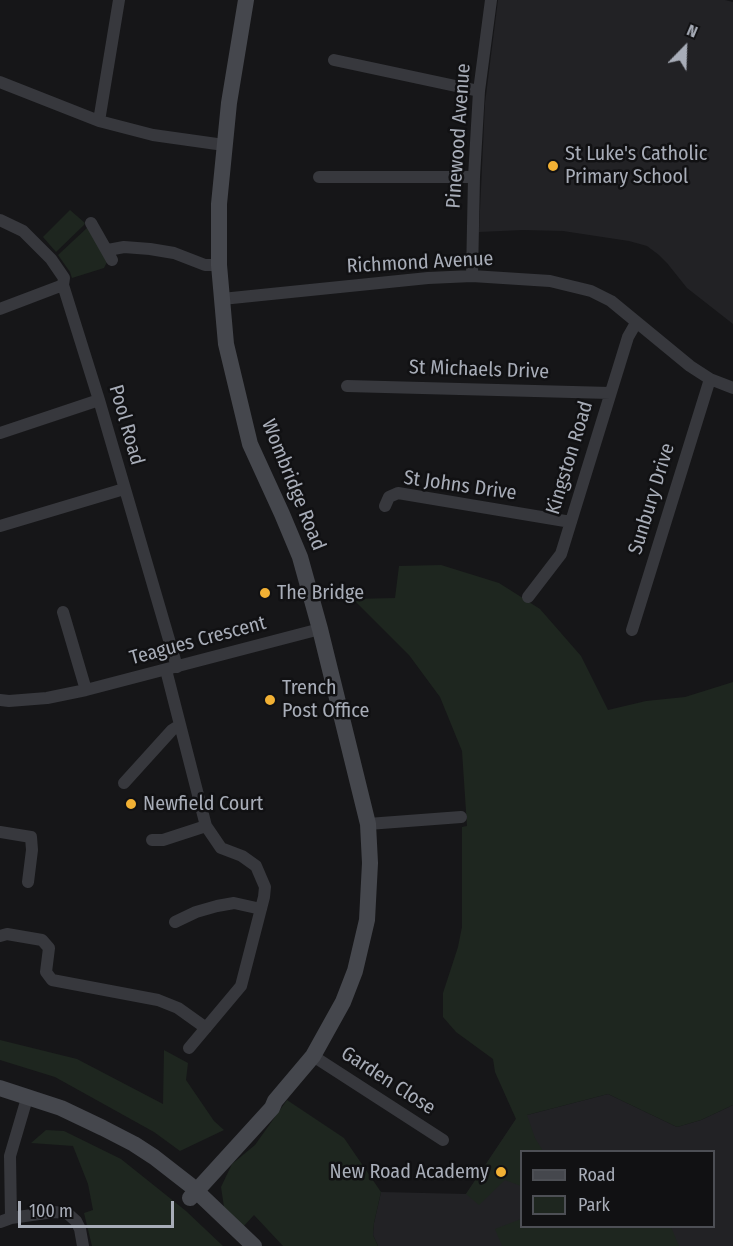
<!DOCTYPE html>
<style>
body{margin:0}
#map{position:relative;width:733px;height:1246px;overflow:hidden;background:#161618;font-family:"Fira Sans Condensed",sans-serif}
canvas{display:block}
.legend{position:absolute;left:520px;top:1150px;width:195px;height:78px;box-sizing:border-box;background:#111113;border:2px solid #4d4f55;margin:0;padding:8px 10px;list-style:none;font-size:18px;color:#a8adb8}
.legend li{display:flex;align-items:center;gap:12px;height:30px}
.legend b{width:30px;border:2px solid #4d4f55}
.north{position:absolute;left:655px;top:18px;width:60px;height:60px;-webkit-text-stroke:4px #111113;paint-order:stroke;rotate:23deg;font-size:16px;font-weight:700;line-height:24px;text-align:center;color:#a8adb8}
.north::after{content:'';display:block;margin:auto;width:21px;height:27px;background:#a8adb8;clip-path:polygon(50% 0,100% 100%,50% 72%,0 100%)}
.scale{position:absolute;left:18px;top:1201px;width:156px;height:27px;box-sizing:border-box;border:3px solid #a8adb8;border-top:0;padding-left:8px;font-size:18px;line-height:21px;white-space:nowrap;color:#a8adb8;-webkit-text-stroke:4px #111113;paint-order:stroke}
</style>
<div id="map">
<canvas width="733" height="1246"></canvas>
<ul class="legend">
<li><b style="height:8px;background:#45474d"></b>Road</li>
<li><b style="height:16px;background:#1e261f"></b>Park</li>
</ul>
<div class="north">N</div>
<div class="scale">100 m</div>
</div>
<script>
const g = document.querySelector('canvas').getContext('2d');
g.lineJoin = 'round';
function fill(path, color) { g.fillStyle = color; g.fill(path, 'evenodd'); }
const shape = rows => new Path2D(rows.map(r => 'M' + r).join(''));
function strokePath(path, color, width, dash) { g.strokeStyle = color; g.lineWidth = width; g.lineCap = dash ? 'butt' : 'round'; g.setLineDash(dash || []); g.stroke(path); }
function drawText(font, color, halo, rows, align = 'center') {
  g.font = font + ' "Fira Sans Condensed",sans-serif'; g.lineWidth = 5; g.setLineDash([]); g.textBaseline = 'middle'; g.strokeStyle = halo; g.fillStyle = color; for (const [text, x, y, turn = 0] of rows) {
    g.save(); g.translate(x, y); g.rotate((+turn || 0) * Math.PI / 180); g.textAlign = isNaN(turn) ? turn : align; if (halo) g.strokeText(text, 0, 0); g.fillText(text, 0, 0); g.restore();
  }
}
fill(shape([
 [498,0,725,0,733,2,733,324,687,288,667,263,659,255,647,246,629,241,563,231,523,230,479,232,485,103],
 [608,1094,677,1127,701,1120,733,1105,733,1246,378,1246,373,1235,374,1223,381,1192,466,1194,516,1119,527,1115],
 [522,1152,714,1152,714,1226,522,1226]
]), '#222225');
fill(shape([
 [70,210,85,223,84,225,56,252,43,237],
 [88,227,107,262,104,268,72,278,70,272,58,255],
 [441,565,499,583,540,609,581,656,608,710,646,701,685,697,733,682,733,1105,701,1120,677,1127,608,1094,527,1115,535,1138,543,1151,522,1152,521,1186,505,1180,479,1205,466,1194,516,1119,495,1072,493,1059,456,1032,443,1017,443,993,458,947,462,927,462,827,467,826,462,751,440,697,409,655,353,599,395,598,399,566],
 [0,1040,77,1059,163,1104,164,1050,188,1063,186,1080,214,1121,224,1130,180,1151,154,1132,55,1077,0,1060],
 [287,1100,344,1138,381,1192,374,1223,373,1235,378,1246,283,1246,254,1215,242,1228,224,1207,221,1187,232,1164,255,1145],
 [46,1130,64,1131,121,1159,186,1211,223,1246,92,1246,84,1213,93,1210,88,1184,73,1146,31,1143],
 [521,1219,522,1226,671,1227,679,1246,502,1246,495,1229]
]), '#1e261f');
strokePath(shape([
 [334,60,479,91],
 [0,82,99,121,153,135,224,145],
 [99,121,119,0],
 [319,177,474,177],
 [0,220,23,231,51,259,64,278,63,285,99,400,177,667],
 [91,223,112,260],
 [108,250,124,247,150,249,174,253,205,265,219,265],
 [472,276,474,177,479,91,491,0],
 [222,299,428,278,472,276,550,281,591,291,611,301,690,366,710,379,733,388],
 [0,309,63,285],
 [347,386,610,393],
 [0,433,99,400],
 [385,506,389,497,398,493,571,522],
 [0,526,124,489],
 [528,597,561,554,628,337,636,323],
 [63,612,86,690],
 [632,630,710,379],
 [166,670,206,826,221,848,242,856,256,866,265,887,264,897,241,986,189,1048],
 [0,700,9,701,47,698,86,690,320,629],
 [124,783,172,730,180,725],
 [368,824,461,817],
 [0,832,31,837,32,850,28,882],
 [152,840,163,840,206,826],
 [175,922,196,912,217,906,234,903,261,909],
 [0,936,7,934,42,940,49,948,46,972,52,980,158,1000,178,1008,206,1028],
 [313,1056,443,1140],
 [11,1218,53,1212,67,1213,76,1221,80,1229,83,1246],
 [0,1222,11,1218,10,1156,25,1105]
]), '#37383d', 12);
strokePath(shape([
 [0,1088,61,1108,103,1128,134,1144,154,1157,190,1185,254,1246],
 [190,1198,272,1108,275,1101,313,1056,343,1002,355,971,367,920,370,863,368,824,320,629,300,557,282,514,250,444,226,344,219,265,219,204,229,103,246,0]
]), '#45474d', 16);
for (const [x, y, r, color] of [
 [553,166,6,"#f2b134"],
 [265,593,6,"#f2b134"],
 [270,700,6,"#f2b134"],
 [131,804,6,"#f2b134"],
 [501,1172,6,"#f2b134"]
]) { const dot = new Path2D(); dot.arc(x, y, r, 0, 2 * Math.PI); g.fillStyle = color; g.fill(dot); strokePath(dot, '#111113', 2); }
drawText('20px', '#a8adb8', '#111113', [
 ["Pinewood Avenue",459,136,-86],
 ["Richmond Avenue",420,263,-3],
 ["St Michaels Drive",479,370,2],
 ["Pool Road",126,425,74],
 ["Kingston Road",570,458,-73],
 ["Wombridge Road",293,485,68],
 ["St Johns Drive",460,486,8],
 ["Sunbury Drive",652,499,-73],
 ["Teagues Crescent",198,641,-15],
 ["Garden Close",388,1081,33]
]);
drawText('20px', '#a8adb8', '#111113', [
 ["St Luke's Catholic",565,154],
 ["Primary School",565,177],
 ["The Bridge",277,593],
 ["Trench",282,688],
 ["Post Office",282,711],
 ["Newfield Court",143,804],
 ["New Road Academy",489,1172,"right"]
], 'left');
</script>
